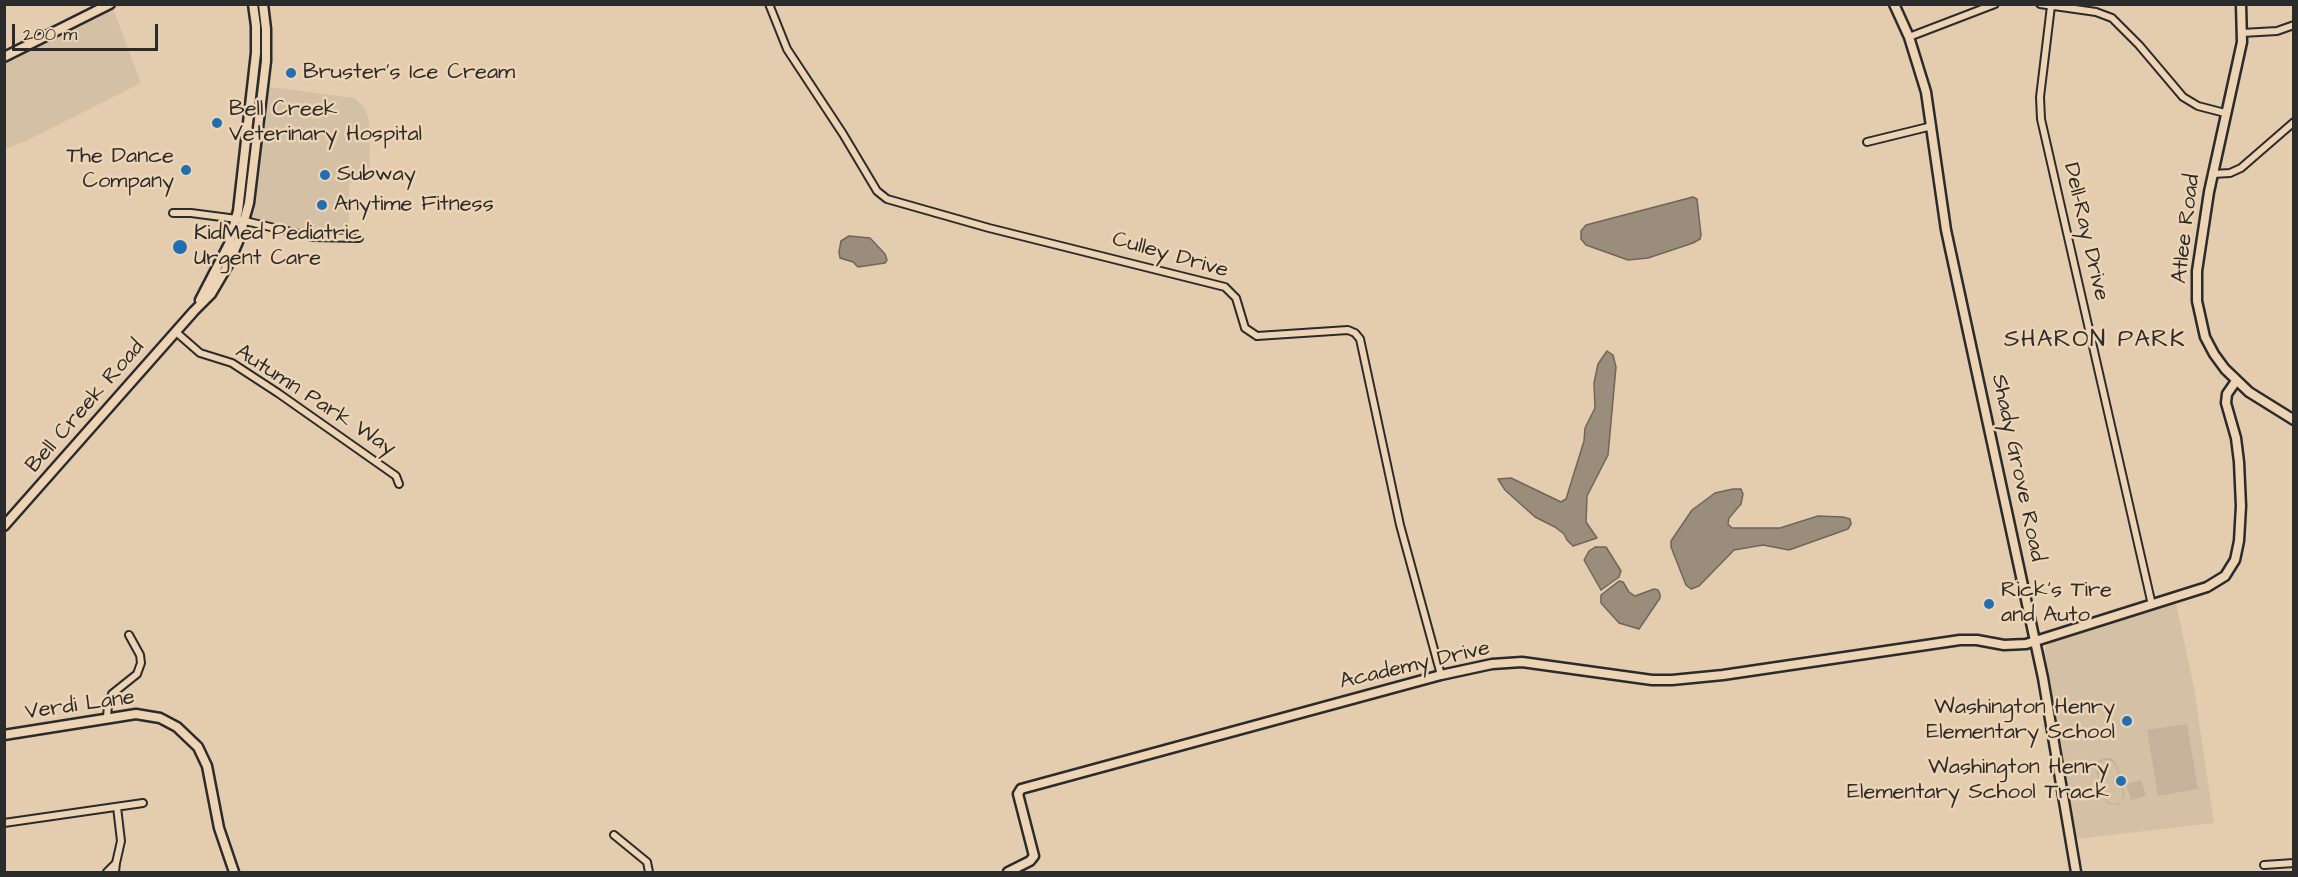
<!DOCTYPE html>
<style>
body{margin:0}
#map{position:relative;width:2298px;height:877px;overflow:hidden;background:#e4cdaf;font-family:"Architects Daughter",sans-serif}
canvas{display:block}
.frame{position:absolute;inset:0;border:6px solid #2b2b2b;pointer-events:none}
.scale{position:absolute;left:12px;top:24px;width:146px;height:27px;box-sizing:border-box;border:3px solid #2b2b2b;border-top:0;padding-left:8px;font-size:18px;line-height:21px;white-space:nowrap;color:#2b2b2b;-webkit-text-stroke:4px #ecd4b5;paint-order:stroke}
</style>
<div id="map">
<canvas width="2298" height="877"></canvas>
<div class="frame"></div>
<div class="scale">200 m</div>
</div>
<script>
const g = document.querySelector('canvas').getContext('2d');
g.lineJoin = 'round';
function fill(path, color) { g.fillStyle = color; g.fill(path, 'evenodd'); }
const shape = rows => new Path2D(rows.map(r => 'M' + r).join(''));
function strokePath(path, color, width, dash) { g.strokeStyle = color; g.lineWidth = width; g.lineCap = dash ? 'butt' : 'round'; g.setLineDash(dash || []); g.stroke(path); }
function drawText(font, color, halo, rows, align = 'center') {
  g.font = font + ' "Architects Daughter",sans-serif'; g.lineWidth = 5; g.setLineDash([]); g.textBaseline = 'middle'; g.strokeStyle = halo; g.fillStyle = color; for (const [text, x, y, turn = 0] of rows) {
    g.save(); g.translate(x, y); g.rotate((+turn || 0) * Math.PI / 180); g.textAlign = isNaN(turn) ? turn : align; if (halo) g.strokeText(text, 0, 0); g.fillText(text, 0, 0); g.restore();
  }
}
fill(shape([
 [112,6,141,83,26,141,5,149,5,61],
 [263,86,354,98,365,108,369,121,370,169,369,173,349,184,349,238,325,239,245,220],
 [2176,603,2194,688,2214,823,2076,839,2044,654,2046,646,2053,641]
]), '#d4c0a4');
fill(shape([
 [2187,724,2198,789,2158,796,2147,730],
 [2103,758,2112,758,2117,765,2125,796,2118,805,2108,804,2103,797,2096,770,2097,762],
 [2104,760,2110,760,2116,766,2123,795,2121,801,2116,804,2110,803,2105,799,2098,770,2099,764],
 [2141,780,2146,796,2131,800,2126,784]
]), '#c6b29a');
const water = shape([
 [1693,197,1697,199,1701,235,1700,239,1693,243,1648,258,1628,260,1586,245,1581,239,1581,231,1586,225,1693,197],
 [849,236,870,238,885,254,887,260,885,263,858,267,853,262,840,258,839,252,841,241,849,236],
 [1607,351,1613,355,1616,367,1608,455,1587,496,1586,522,1597,538,1573,546,1567,540,1564,534,1555,527,1535,517,1505,490,1498,479,1511,478,1561,502,1566,499,1584,441,1585,428,1595,408,1594,383,1598,364,1607,351],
 [1733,489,1741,489,1743,494,1741,504,1729,518,1728,524,1732,528,1780,528,1818,516,1843,517,1850,519,1851,524,1848,529,1789,550,1763,545,1734,550,1699,586,1691,589,1686,585,1671,547,1671,541,1692,510,1715,493,1733,489],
 [1595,547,1606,547,1621,571,1619,577,1601,590,1584,560,1589,551,1595,547],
 [1619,581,1623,582,1629,592,1635,596,1654,589,1658,590,1660,594,1660,598,1639,629,1619,623,1601,603,1601,595,1619,581]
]);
fill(water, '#9a8d7b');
strokePath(water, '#6e665b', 1.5);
const street = shape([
 [769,4,787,49,843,134,877,191,887,199,989,228,1225,287,1236,298,1245,328,1257,336,1348,330,1355,333,1360,339,1400,525,1441,675],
 [2040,4,2096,12,2112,18,2139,45,2183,97,2198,106,2225,113],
 [2051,6,2040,97,2041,119,2152,605],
 [2242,33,2277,31,2294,25],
 [1909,37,1995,4],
 [1867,142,1932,126],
 [2212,174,2230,173,2241,168,2294,122],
 [173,213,191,213,237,219,312,237,359,238],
 [176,332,200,353,232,363,278,393,396,476,399,484],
 [107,717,108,705,112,694,137,674,141,663,140,655,129,635],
 [4,823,143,803],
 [614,835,647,862,649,872],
 [116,863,121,841,117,807],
 [2264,865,2294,863],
 [107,872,116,863,115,872]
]);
const secondary = shape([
 [1894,4,1909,37,1926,92,1946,230,2043,678,2076,872],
 [2241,4,2242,42,2209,192,2197,271,2197,301,2205,337,2214,354,2225,369,2249,392,2294,420],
 [4,57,110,4],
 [200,300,229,244,238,211,256,53,256,26,253,4],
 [4,526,194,311,211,294,228,265,238,242,249,203,266,61,266,29,263,4],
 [4,735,136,714,160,718,177,727,198,747,207,766,219,828,234,872],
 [1008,872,1030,861,1034,856,1018,794,1021,789,1441,675,1492,664,1522,662,1652,680,1672,680,1723,675,1960,640,1977,640,2004,645,2026,644,2207,587,2225,576,2235,560,2239,541,2241,506,2239,462,2236,438,2226,403,2227,394,2236,381]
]);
strokePath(street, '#2b2b2b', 10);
strokePath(secondary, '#2b2b2b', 13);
strokePath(street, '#ecd4b5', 6);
strokePath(secondary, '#ecd4b5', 8);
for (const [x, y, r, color] of [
 [291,73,6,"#1f6fb2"],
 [217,123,6,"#1f6fb2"],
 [186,170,6,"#1f6fb2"],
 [325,175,6,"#1f6fb2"],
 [322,205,6,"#1f6fb2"],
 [180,247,8,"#1f6fb2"],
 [1989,604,6,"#1f6fb2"],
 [2127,721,6,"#1f6fb2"],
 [2121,781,6,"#1f6fb2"]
]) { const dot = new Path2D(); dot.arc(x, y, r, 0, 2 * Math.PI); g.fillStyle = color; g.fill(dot); strokePath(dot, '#ecd4b5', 2); }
drawText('22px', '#2b2b2b', '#ecd4b5', [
 ["Bruster's Ice Cream",303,73],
 ["Bell Creek",229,110],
 ["Veterinary Hospital",229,135],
 ["The Dance",174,157,"right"],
 ["Company",174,182,"right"],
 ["Subway",337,175],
 ["Anytime Fitness",334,205],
 ["KidMed Pediatric",194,234],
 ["Urgent Care",194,259],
 ["Rick's Tire",2001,591],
 ["and Auto",2001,616],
 ["Washington Henry",2115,708,"right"],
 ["Elementary School",2115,733,"right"],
 ["Washington Henry",2109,768,"right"],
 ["Elementary School Track",2109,793,"right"]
], 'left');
drawText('22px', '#2b2b2b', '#ecd4b5', [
 ["Atlee Road",2187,229,-83],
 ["Dell-Ray Drive",2085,232,77],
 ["Culley Drive",1170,256,16],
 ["Autumn Park Way",315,401,33],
 ["Bell Creek Road",86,407,-49],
 ["Shady Grove Road",2017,468,78],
 ["Academy Drive",1415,666,-13],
 ["Verdi Lane",80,706,-8]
]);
g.letterSpacing = '1.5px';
drawText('24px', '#2b2b2b', '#ecd4b5', [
 ["SHARON PARK",2095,341]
]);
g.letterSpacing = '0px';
</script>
